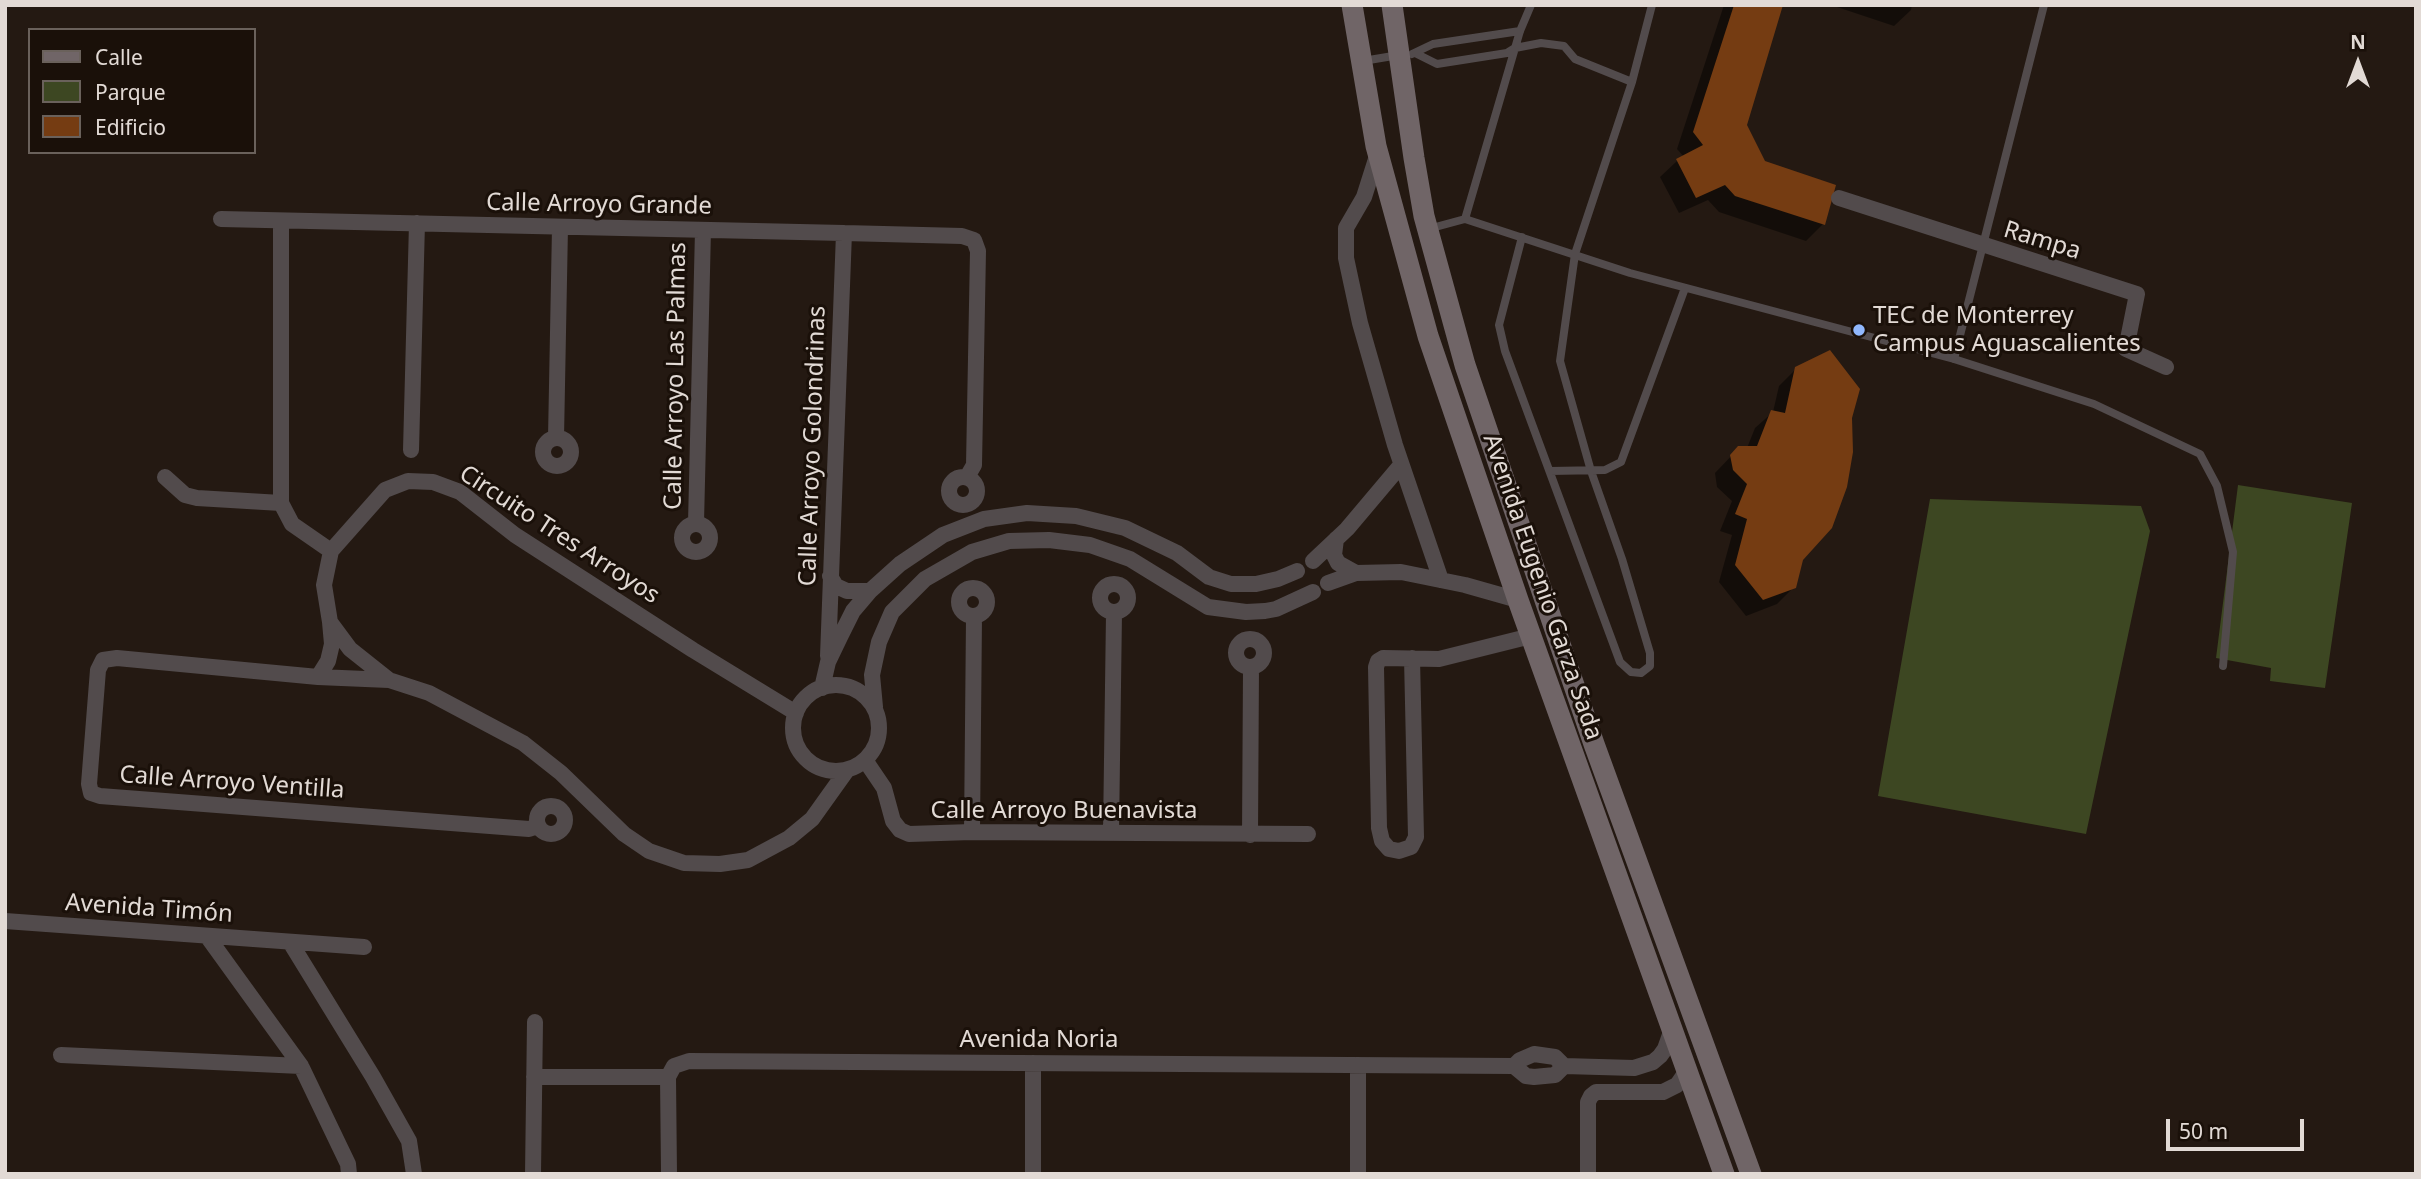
<!DOCTYPE html>
<meta charset="utf-8">
<style>
body{margin:0}
#map{position:relative;width:2421px;height:1179px;overflow:hidden;background:#241912;font-family:"Noto Sans",sans-serif}
canvas{display:block}
.frame{position:absolute;inset:0;border:7px solid #e2dad5;pointer-events:none}
.legend{position:absolute;left:28px;top:28px;width:228px;height:126px;box-sizing:border-box;background:#1a1009;border:2px solid #6a615b;margin:0;padding:9px 12px;list-style:none;font-size:21px;color:#e2dad5}
.legend li{display:flex;align-items:center;gap:14px;height:35px}
.legend b{width:35px;border:2px solid #6a615b}
.north{position:absolute;left:2323px;top:28px;width:70px;height:70px;-webkit-text-stroke:5px #1a1009;paint-order:stroke;rotate:0deg;font-size:19px;font-weight:700;line-height:28px;text-align:center;color:#e2dad5}
.north::after{content:'';display:block;margin:auto;width:24px;height:32px;background:#e2dad5;clip-path:polygon(50% 0,100% 100%,50% 72%,0 100%)}
.scale{position:absolute;left:2166px;top:1119px;width:138px;height:32px;box-sizing:border-box;border:4px solid #e2dad5;border-top:0;padding-left:9px;font-size:21px;line-height:24px;white-space:nowrap;color:#e2dad5;-webkit-text-stroke:5px #1a1009;paint-order:stroke}
</style>
<div id="map">
<canvas width="2421" height="1179"></canvas>
<div class="frame"></div>
<ul class="legend">
<li><b style="height:9px;background:#706567"></b>Calle</li>
<li><b style="height:19px;background:#3d4722"></b>Parque</li>
<li><b style="height:19px;background:#753c12"></b>Edificio</li>
</ul>
<div class="north">N</div>
<div class="scale">50 m</div>
</div>
<script>
const g = document.querySelector('canvas').getContext('2d');
g.lineJoin = 'round';
function fill(path, color) { g.fillStyle = color; g.fill(path, 'evenodd'); }
const shape = rows => new Path2D(rows.map(r => 'M' + r).join(''));
function strokePath(path, color, width, dash) { g.strokeStyle = color; g.lineWidth = width; g.lineCap = dash ? 'butt' : 'round'; g.setLineDash(dash || []); g.stroke(path); }
function drawText(font, color, halo, rows, align = 'center') {
  g.font = font + ' "Noto Sans",sans-serif'; g.lineWidth = 6; g.setLineDash([]); g.textBaseline = 'middle'; g.strokeStyle = halo; g.fillStyle = color; for (const [text, x, y, turn = 0] of rows) {
    g.save(); g.translate(x, y); g.rotate((+turn || 0) * Math.PI / 180); g.textAlign = isNaN(turn) ? turn : align; if (halo) g.strokeText(text, 0, 0); g.fillText(text, 0, 0); g.restore();
  }
}
fill(shape([
 [2238,485,2352,503,2325,688,2270,681,2271,668,2216,658],
 [1930,499,2141,506,2150,531,2086,834,1878,796]
]), '#3d4722');
fill(shape([
 [1724,5,1785,5,1780,8,1745,125,1764,163,1823,224,1806,241,1719,212,1708,200,1679,213,1660,177,1677,161,1684,157,1677,149],
 [1831,5,1912,5,1911,10,1894,26],
 [1796,369,1802,560,1794,587,1777,604,1746,616,1719,582,1732,535,1720,531,1732,501,1717,487,1715,473,1739,448,1747,448,1755,428,1773,412,1779,386]
]), '#0007');
fill(shape([
 [1734,5,1783,5,1747,125,1765,161,1836,185,1825,225,1735,196,1725,185,1696,198,1676,159,1703,145,1693,132],
 [1830,350,1860,389,1852,418,1853,452,1847,487,1832,528,1803,560,1796,588,1763,600,1735,565,1747,519,1735,514,1747,484,1733,470,1730,455,1738,446,1757,446,1771,410,1785,413,1795,367]
]), '#753c12');
strokePath(shape([
 [1415,53,1437,64,1507,53,1515,48,1541,43,1564,46,1575,59,1632,82],
 [1412,54,1433,44,1520,31],
 [1363,61,1399,55],
 [1465,219,1520,31,1531,5],
 [1428,229,1465,219,1630,273,1954,359,2094,404,2200,454,2217,486,2233,552,2223,666],
 [1522,237,1499,325,1505,351,1620,662,1631,672,1641,673,1650,666,1650,653,1622,559,1591,471,1560,361,1575,254,1632,82,1652,5],
 [1954,359,2044,5],
 [1550,471,1605,470,1621,462,1685,288]
]), '#524b4c', 8);
strokePath(shape([
 [1377,156,1364,197,1346,228,1346,258,1360,323,1395,445,1441,580],
 [1839,198,2137,294,2126,349,2166,367],
 [221,219,844,233,962,236,974,240,978,251,974,465,967,477],
 [281,221,281,503,292,524,331,551],
 '543 452a14 14 0 1 1 28 0a14 14 0 1 1-28 0Z',
 [556,438,560,227],
 [411,450,417,223],
 '949 491a14 14 0 1 1 28 0a14 14 0 1 1-28 0Z',
 [165,477,185,495,197,498,281,503],
 [696,523,703,230],
 '682 538a14 14 0 1 1 28 0a14 14 0 1 1-28 0Z',
 [1336,539,1334,555,1338,563,1356,573],
 [1313,561,1347,529,1401,465],
 [830,576,836,586,847,591,870,591],
 [1328,583,1356,573,1401,572,1465,585,1518,600],
 '1100 598a14 14 0 1 1 28 0a14 14 0 1 1-28 0Z',
 '959 602a14 14 0 1 1 28 0a14 14 0 1 1-28 0Z',
 '1236 653a14 14 0 1 1 28 0a14 14 0 1 1-28 0Z',
 [828,656,844,233],
 [1412,658,1416,837,1411,847,1399,851,1389,849,1382,841,1379,828,1376,667,1378,661,1383,658,1439,659,1531,636],
 [318,677,328,661,332,644,330,622],
 [389,680,318,677,117,658,103,660,98,670,89,784,91,793,100,796,529,829,538,826],
 '793 728a43 43 0 1 1 86 0a43 43 0 1 1-86 0Z',
 [822,688,828,662,840,637,853,611,870,591,900,564,943,535,984,519,1027,513,1076,516,1125,528,1177,553,1209,577,1231,584,1256,584,1278,579,1297,571],
 [875,707,872,675,879,642,892,612,925,579,972,552,1009,541,1049,540,1090,545,1130,559,1208,607,1246,612,1265,611,1276,609,1313,592],
 [796,713,693,650,515,535,460,492,433,482,408,481,385,490,331,551,324,585,330,622,350,649,389,680,429,693,523,743,561,773,624,834,649,851,684,863,720,864,748,860,789,838,812,819,847,770],
 [865,760,884,788,893,821,900,830,909,834,972,832,1308,834],
 '537 820a14 14 0 1 1 28 0a14 14 0 1 1-28 0Z',
 [972,832,974,617],
 [1111,833,1114,613],
 [1250,835,1251,668],
 [5,921,364,947],
 [207,936,301,1066,348,1164,349,1174],
 [290,942,373,1077,409,1141,414,1174],
 [61,1055,301,1066],
 [1514,1066,1526,1076,1534,1077,1555,1075,1564,1066],
 [534,1077,668,1077],
 [533,1174,535,1022],
 [669,1174,668,1077,674,1066,689,1061,1514,1066,1520,1060,1534,1054,1555,1057,1564,1066,1634,1068,1653,1062,1660,1056,1665,1049,1671,1032],
 [1033,1174,1033,1063],
 [1358,1174,1358,1065],
 [1588,1174,1588,1102,1591,1096,1596,1092,1663,1092,1677,1085,1686,1072]
]), '#524b4c', 16);
strokePath(shape([
 [1352,5,1376,146,1428,336,1518,600,1724,1174],
 [1392,5,1414,158,1424,216,1465,365,1594,744,1751,1174]
]), '#706567', 21);
for (const [x, y, r, color] of [
 [1859,330,7,"#91b8fd"]
]) { const dot = new Path2D(); dot.arc(x, y, r, 0, 2 * Math.PI); g.fillStyle = color; g.fill(dot); strokePath(dot, '#1a1009', 2.5); }
drawText('24px', '#e2dad5', '#1a1009', [
 ["Calle Arroyo Grande",599,205,1],
 ["Rampa",2042,241,17],
 ["Calle Arroyo Las Palmas",676,376,-89],
 ["Calle Arroyo Golondrinas",813,446,-88],
 ["Circuito Tres Arroyos",559,535,33],
 ["Avenida Eugenio Garza Sada",1542,587,71],
 ["Calle Arroyo Ventilla",232,783,4],
 ["Calle Arroyo Buenavista",1064,811],
 ["Avenida Timón",149,909,4],
 ["Avenida Noria",1039,1040]
]);
drawText('24px', '#e2dad5', '#1a1009', [
 ["TEC de Monterrey",1873,316],
 ["Campus Aguascalientes",1873,344]
], 'left');
</script>
